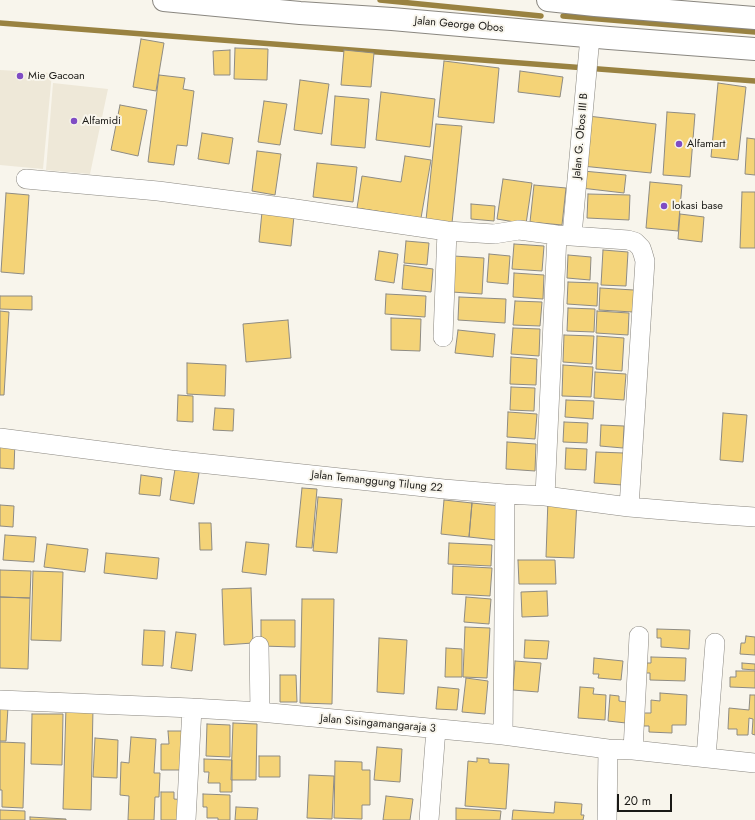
<!DOCTYPE html>
<style>
body{margin:0}
#map{position:relative;width:755px;height:820px;overflow:hidden;background:#f8f5ec;font-family:Jost,sans-serif}
canvas{display:block}
.scale{position:absolute;left:617px;top:794px;width:55px;height:18px;box-sizing:border-box;border:2px solid #1a1916;border-top:0;padding-left:5px;font-size:12px;line-height:14px;white-space:nowrap;color:#1a1916;-webkit-text-stroke:3px #f8f5ec;paint-order:stroke}
</style>
<div id="map">
<canvas width="755" height="820"></canvas>
<div class="scale">20 m</div>
</div>
<script>
const g = document.querySelector('canvas').getContext('2d');
g.lineJoin = 'round';
function fill(path, color) { g.fillStyle = color; g.fill(path, 'evenodd'); }
const shape = rows => new Path2D(rows.map(r => 'M' + r).join(''));
function strokePath(path, color, width, dash) { g.strokeStyle = color; g.lineWidth = width; g.lineCap = dash ? 'butt' : 'round'; g.setLineDash(dash || []); g.stroke(path); }
function drawText(font, color, halo, rows, align = 'center') {
  g.font = font + ' Jost,sans-serif'; g.lineWidth = 4; g.setLineDash([]); g.textBaseline = 'middle'; g.strokeStyle = halo; g.fillStyle = color; for (const [text, x, y, turn = 0] of rows) {
    g.save(); g.translate(x, y); g.rotate((+turn || 0) * Math.PI / 180); g.textAlign = isNaN(turn) ? turn : align; if (halo) g.strokeText(text, 0, 0); g.fillText(text, 0, 0); g.restore();
  }
}
fill(shape([
 [0,70,52,73,43,169,0,165],
 [53,83,108,89,90,174,46,170]
]), '#eee8d8');
strokePath(shape([
 [380,0,541,16],
 [563,16,755,32],
 [0,23,755,81]
]), '#998241', 5.5);
const building = shape([
 [141,39,164,43,156,91,133,87,141,39],
 [235,48,268,49,267,80,234,79,235,48],
 [230,50,230,75,214,75,213,51,230,50],
 [344,50,374,53,371,87,341,85,344,50],
 [444,61,499,68,494,123,438,117,444,61],
 [520,71,563,77,560,97,518,92,520,71],
 [159,75,185,78,183,89,194,91,187,146,177,145,174,165,148,162,159,75],
 [300,80,329,84,322,134,294,130,300,80],
 [718,83,746,87,738,160,711,157,718,83],
 [381,92,435,99,430,147,376,140,381,92],
 [335,96,369,99,365,148,331,145,335,96],
 [264,101,287,104,280,145,258,142,264,101],
 [120,105,147,110,138,156,111,150,120,105],
 [667,112,695,114,690,177,663,175,667,112],
 [588,116,656,124,651,173,582,166,588,116],
 [436,124,462,126,452,223,426,220,436,124],
 [202,133,233,138,229,164,198,159,202,133],
 [747,138,755,139,755,175,745,174,747,138],
 [257,151,281,154,275,195,252,191,257,151],
 [405,156,431,160,421,218,357,208,362,176,401,182,405,156],
 [317,163,357,167,353,202,313,197,317,163],
 [583,171,626,175,624,193,581,188,583,171],
 [503,179,532,183,526,224,497,219,503,179],
 [650,182,682,185,678,231,646,228,650,182],
 [534,185,566,188,562,225,530,222,534,185],
 [742,192,755,192,755,248,740,248,742,192],
 [6,193,29,195,24,274,1,272,6,193],
 [588,194,630,195,629,220,587,218,588,194],
 [471,204,495,206,494,221,471,219,471,204],
 [262,212,294,216,291,246,259,242,262,212],
 [680,214,704,217,702,242,678,239,680,214],
 [406,241,429,243,427,265,404,263,406,241],
 [514,244,544,246,542,271,512,269,514,244],
 [603,250,628,252,626,286,601,285,603,250],
 [379,251,398,254,394,283,375,280,379,251],
 [489,254,510,256,508,284,487,282,489,254],
 [568,255,591,257,590,280,567,278,568,255],
 [454,256,484,258,482,294,452,292,454,256],
 [404,265,433,269,431,292,402,289,404,265],
 [514,273,544,275,543,299,513,297,514,273],
 [568,282,598,283,597,306,567,304,568,282],
 [600,288,634,290,633,312,599,310,600,288],
 [386,294,426,296,425,317,385,314,386,294],
 [0,296,32,296,32,310,0,309,0,296],
 [459,297,506,299,505,323,458,320,459,297],
 [515,301,542,302,540,326,513,325,515,301],
 [568,308,595,309,594,332,567,331,568,308],
 [0,311,9,312,4,395,0,395,0,311],
 [597,311,629,313,628,335,596,333,597,311],
 [391,318,421,319,420,351,391,350,391,318],
 [288,320,291,358,246,362,243,324,288,320],
 [513,328,540,329,539,356,511,354,513,328],
 [458,330,495,334,493,357,455,353,458,330],
 [564,335,594,336,592,364,563,362,564,335],
 [597,336,624,338,622,371,596,369,597,336],
 [511,357,537,359,536,385,510,384,511,357],
 [187,363,226,365,225,396,187,394,187,363],
 [563,365,593,367,591,397,562,396,563,365],
 [595,372,626,374,624,400,594,398,595,372],
 [511,387,535,388,534,411,510,410,511,387],
 [178,395,193,396,193,422,177,421,178,395],
 [566,400,594,401,593,419,565,417,566,400],
 [215,408,234,409,233,431,213,430,215,408],
 [508,412,537,414,535,439,507,437,508,412],
 [723,413,747,415,743,462,720,460,723,413],
 [564,422,588,423,587,443,563,442,564,422],
 [601,425,624,426,623,448,600,446,601,425],
 [0,440,15,441,14,469,0,468,0,440],
 [507,442,536,444,535,471,506,469,507,442],
 [566,448,587,449,586,470,565,469,566,448],
 [596,452,624,453,622,485,594,483,596,452],
 [175,469,199,473,194,504,170,500,175,469],
 [141,475,162,478,160,496,139,494,141,475],
 [302,488,317,489,312,548,296,547,302,488],
 [318,497,342,499,337,553,313,551,318,497],
 [548,499,577,500,574,558,546,557,548,499],
 [444,500,472,503,469,537,441,534,444,500],
 [472,503,501,506,497,540,469,537,472,503],
 [0,505,14,506,13,527,0,526,0,505],
 [199,523,211,523,212,550,200,550,199,523],
 [5,535,36,537,34,562,3,560,5,535],
 [246,542,269,544,266,575,242,572,246,542],
 [449,543,492,545,491,566,448,564,449,543],
 [47,544,88,549,85,572,44,567,47,544],
 [106,553,159,558,157,579,104,573,106,553],
 [518,560,555,560,556,584,519,584,518,560],
 [453,566,492,568,490,596,452,594,453,566],
 [0,570,31,571,30,598,0,597,0,570],
 [33,571,63,572,61,641,31,640,33,571],
 [251,588,253,643,224,645,222,589,251,588],
 [547,591,548,616,522,617,521,592,547,591],
 [0,597,30,598,28,669,0,668,0,597],
 [466,597,491,599,489,624,464,622,466,597],
 [302,599,334,599,332,704,300,703,302,599],
 [261,620,295,620,295,647,261,646,261,620],
 [465,627,490,628,487,678,463,677,465,627],
 [657,629,690,630,689,649,661,647,661,638,657,638,657,629],
 [144,630,165,631,163,666,142,665,144,630],
 [176,632,196,634,192,671,171,668,176,632],
 [746,636,755,637,755,655,740,654,741,643,745,643,746,636],
 [379,638,407,640,404,694,377,692,379,638],
 [525,640,549,641,547,659,524,658,525,640],
 [446,648,462,649,462,677,445,677,446,648],
 [651,657,686,658,685,681,650,680,650,673,646,673,646,663,651,663,651,657],
 [594,658,623,661,621,680,598,678,599,674,593,674,594,658],
 [515,661,541,663,538,692,513,690,515,661],
 [742,663,755,664,755,670,742,669,742,663],
 [736,671,755,671,755,688,730,687,730,677,736,677,736,671],
 [280,675,296,675,297,702,280,702,280,675],
 [466,678,488,681,485,714,462,712,466,678],
 [438,687,459,689,457,710,436,709,438,687],
 [580,687,594,688,593,694,606,695,605,720,578,718,580,687],
 [660,693,687,695,686,725,672,725,672,733,649,732,649,726,643,726,643,713,651,713,651,700,660,701,660,693],
 [610,695,619,696,619,701,627,702,626,723,608,721,610,695],
 [750,695,755,695,755,735,752,734,753,719,749,718,748,735,737,735,737,729,728,729,729,708,749,710,750,695],
 [0,707,8,707,6,741,0,741,0,707],
 [66,707,93,708,91,810,63,809,66,707],
 [32,714,63,714,62,765,31,764,32,714],
 [233,723,257,724,256,780,231,780,233,723],
 [207,724,230,725,230,757,206,756,207,724],
 [168,731,189,731,187,770,161,770,161,744,169,744,168,731],
 [131,737,156,739,154,773,160,773,159,797,155,797,154,820,128,820,129,796,120,795,121,762,129,763,131,737],
 [95,738,118,740,117,778,93,777,95,738],
 [0,742,25,743,23,808,2,807,2,790,0,790,0,742],
 [377,747,402,749,400,782,374,780,377,747],
 [259,756,280,756,280,777,259,777,259,756],
 [477,758,489,759,489,763,509,764,506,809,465,806,468,761,477,762,477,758],
 [204,759,232,760,232,792,220,792,220,783,208,783,209,772,204,772,204,759],
 [335,761,362,762,362,770,370,770,370,805,362,805,362,819,334,818,335,761],
 [309,775,334,776,332,819,307,818,309,775],
 [161,792,174,792,174,799,186,800,185,820,161,820,161,792],
 [203,794,230,795,230,820,218,820,218,818,207,818,207,807,203,807,203,794],
 [386,796,413,799,410,820,383,820,386,796],
 [555,802,582,804,581,815,584,815,583,820,512,820,513,810,554,813,555,802],
 [236,807,258,808,257,820,235,820,236,807],
 [456,808,501,811,500,820,456,820,456,808],
 [0,810,25,811,25,820,0,820,0,810],
 [30,817,66,819,66,820,30,820,30,817]
]);
fill(building, '#f4d377');
strokePath(building, '#8e8b83', 1);
const minor = shape([
 [26,179,158,191,289,208,447,231,494,234,519,230,557,235,628,240,635,242,641,248,643,254,645,261,629,507],
 [572,235,590,37],
 [443,337,447,231],
 [0,438,171,460,444,489,505,494,545,496,629,507,711,514,755,517],
 [545,496,557,235],
 [259,646,260,712],
 [0,700,192,708,260,712,503,735,608,749,633,750,755,763],
 [503,735,505,494],
 [633,750,639,636],
 [706,757,715,643],
 [186,820,192,708],
 [429,820,436,729],
 [607,820,608,749]
]);
const primary = shape([
 [164,0,300,13,392,19,609,38,755,49],
 [548,0,595,5,755,18]
]);
strokePath(minor, '#8a8780', 20);
strokePath(primary, '#8a8780', 24);
strokePath(minor, '#fff', 19);
strokePath(primary, '#fff', 22);
for (const [x, y, r, color] of [
 [20,76,4,"#7f4cc4"],
 [74,121,4,"#7f4cc4"],
 [679,144,4,"#7f4cc4"],
 [664,206,4,"#7f4cc4"]
]) { const dot = new Path2D(); dot.arc(x, y, r, 0, 2 * Math.PI); g.fillStyle = color; g.fill(dot); strokePath(dot, '#f8f5ec', 1.5); }
drawText('11px', '#1a1916', '#f8f5ec', [
 ["Jalan George Obos",459,25,5],
 ["Jalan G. Obos III B",581,136,-85],
 ["Jalan Temanggung Tilung 22",377,482,6],
 ["Jalan Sisingamangaraja 3",378,724,5]
]);
drawText('11px', '#1a1916', '#f8f5ec', [
 ["Mie Gacoan",28,76],
 ["Alfamidi",82,121],
 ["Alfamart",687,144],
 ["lokasi base",672,206]
], 'left');
</script>
